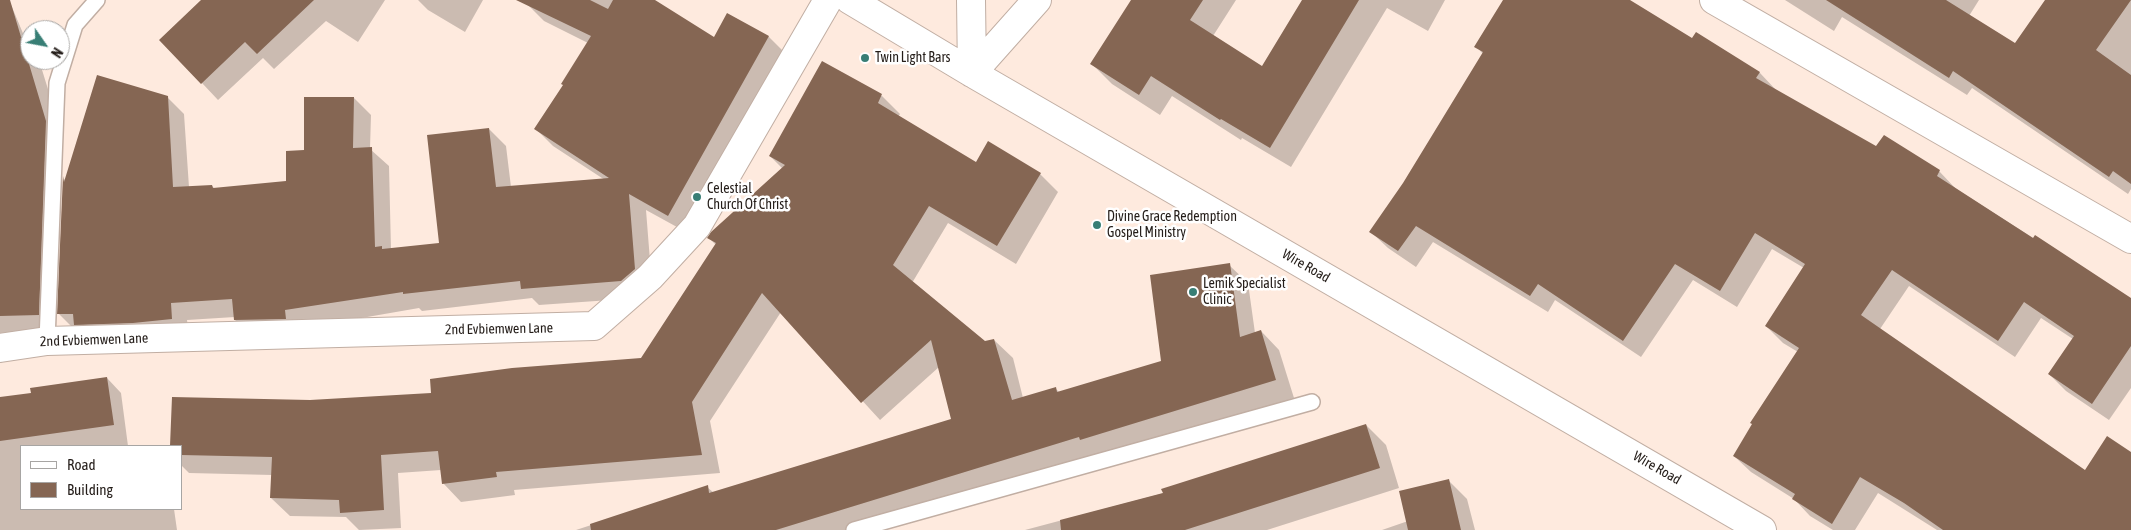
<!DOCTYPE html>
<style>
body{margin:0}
#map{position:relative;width:2131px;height:530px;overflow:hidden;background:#feeade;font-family:"Asap Condensed",sans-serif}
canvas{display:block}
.legend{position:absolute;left:20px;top:445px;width:162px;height:65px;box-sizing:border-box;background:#fff;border:1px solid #a7a5a3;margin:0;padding:6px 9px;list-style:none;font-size:15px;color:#241d19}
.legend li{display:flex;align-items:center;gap:10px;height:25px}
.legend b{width:25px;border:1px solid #a7a5a3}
.north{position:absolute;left:20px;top:20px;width:50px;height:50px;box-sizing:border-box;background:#fff;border:1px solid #a7a5a3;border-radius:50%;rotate:123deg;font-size:14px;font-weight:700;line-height:20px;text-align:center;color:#241d19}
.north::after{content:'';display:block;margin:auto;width:18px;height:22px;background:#387e75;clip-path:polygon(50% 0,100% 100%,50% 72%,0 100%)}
</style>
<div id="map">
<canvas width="2131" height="530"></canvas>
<ul class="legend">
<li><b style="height:6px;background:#fff"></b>Road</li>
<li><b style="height:14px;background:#856653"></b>Building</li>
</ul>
<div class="north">N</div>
</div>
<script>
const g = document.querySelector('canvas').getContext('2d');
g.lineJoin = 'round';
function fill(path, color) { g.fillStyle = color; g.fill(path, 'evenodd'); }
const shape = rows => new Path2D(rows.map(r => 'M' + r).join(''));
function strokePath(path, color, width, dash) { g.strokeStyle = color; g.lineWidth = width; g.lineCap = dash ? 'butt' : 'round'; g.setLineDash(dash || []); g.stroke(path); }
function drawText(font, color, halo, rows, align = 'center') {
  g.font = font + ' "Asap Condensed",sans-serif'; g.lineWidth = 5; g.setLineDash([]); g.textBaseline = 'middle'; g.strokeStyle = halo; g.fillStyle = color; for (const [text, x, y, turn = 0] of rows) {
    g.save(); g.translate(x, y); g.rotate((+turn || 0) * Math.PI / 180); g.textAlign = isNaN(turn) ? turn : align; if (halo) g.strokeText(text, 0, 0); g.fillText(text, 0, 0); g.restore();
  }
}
fill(shape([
 [0,0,9,0,30,50,30,60,39,60,63,138,55,331,0,333],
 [202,0,385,0,358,42,326,21,274,69,263,58,218,100,202,83],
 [418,0,483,0,465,32,428,10],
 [529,0,653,0,714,39,728,14,769,37,786,54,686,232,646,210,652,286,639,298,539,305,532,298,422,311,419,308,252,337,235,320,235,317,187,320,189,335,76,331,59,314,64,179,66,181,167,97,184,114,189,187,212,186,215,189,288,182,305,151,354,98,371,115,370,149,389,166,391,250,440,244,489,129,506,146,511,187,605,180,553,146,536,129,564,85,588,43,544,21,527,4],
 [1133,0,1236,0,1213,36,1262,68,1304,0,1445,0,1428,31,1387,8,1291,167,1242,138,1241,140,1172,96,1160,115,1112,84,1092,64],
 [1505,0,1627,0,1692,40,1760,73,1776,90,1877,148,1884,136,1939,171,1956,189,2131,300,2131,388,2109,420,2066,391,2049,374,2073,339,2041,318,2015,357,1909,286,1880,329,2086,472,2131,453,2131,530,1937,530,1878,493,1855,530,1833,530,1810,516,1794,499,1751,472,1734,456,1798,352,1783,343,1766,326,1804,268,1772,249,1737,307,1693,280,1641,357,1555,300,1548,312,1433,242,1416,267,1388,248,1371,232,1404,184,1483,54,1476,46],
 [1785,0,1979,0,1969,16,2016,45,2046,0,2131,0,2131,189,2128,194,1972,88,1967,95,1842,17,1834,31],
 [822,63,882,96,900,114,898,117,976,164,1040,174,1058,192,1016,264,948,223,912,283,985,342,994,340,1013,358,1023,398,1055,388,1060,393,1162,362,1229,265,1248,283,1255,333,1261,331,1279,350,1294,398,1099,458,854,530,576,530,707,487,714,493,953,420,939,367,880,420,781,312,710,421,720,473,514,490,515,495,461,502,443,483,441,470,398,473,401,528,359,530,346,517,290,516,271,498,272,475,189,473,181,465,181,446,171,446,173,398,310,402,433,394,641,360,716,245,709,238,783,169,770,156],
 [107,378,121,393,128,446,21,446,21,509,174,509,177,530,0,530,0,398,32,394],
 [1366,425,1386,445,1399,488,1267,530,1025,530,1164,493],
 [1448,480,1467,499,1475,530,1382,530,1408,521]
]), '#0003');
fill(shape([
 [0,0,10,0,46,121,39,315,0,316],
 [201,0,314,0,257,54,245,42,201,84,159,40],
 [516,0,590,0,608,9,613,0,655,0,714,37,727,13,769,36,668,216,629,194,635,269,621,281,521,289,520,281,403,294,403,292,285,310,286,319,234,320,232,299,171,303,172,319,133,323,74,325,73,314,57,314,63,176,64,182,97,75,168,96,173,187,212,185,213,188,286,181,286,151,304,150,304,97,354,97,353,148,372,147,375,247,382,246,382,249,439,243,427,135,489,128,496,187,609,178,534,129,563,85,561,84,591,36],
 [1131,0,1203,0,1190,20,1262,66,1302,0,1359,0,1270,148,1221,119,1220,120,1151,76,1139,95,1090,64],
 [1503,0,1630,0,1692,38,1696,32,1760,72,1756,78,1876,146,1884,135,1940,170,1937,176,2033,238,2035,235,2131,298,2131,346,2092,404,2048,374,2074,336,2024,302,1998,341,1892,270,1861,315,2085,470,2107,436,2131,452,2131,530,1943,530,1904,503,1860,477,1832,524,1792,499,1795,494,1733,456,1752,424,1750,423,1799,348,1765,326,1805,264,1755,233,1720,291,1675,264,1623,341,1538,284,1530,296,1416,226,1398,251,1369,232,1403,183,1483,52,1474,47],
 [1826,0,1946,0,2015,43,2045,0,2131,0,2096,50,2131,75,2131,184,2113,171,2109,177,1953,71,1949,78],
 [822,61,882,94,878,103,976,162,988,141,1041,173,997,246,929,206,893,265,985,341,994,339,1012,400,1056,387,1057,392,1161,361,1150,275,1230,263,1240,337,1261,330,1276,380,1080,440,1079,437,776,530,591,530,590,524,708,485,709,493,951,419,931,340,861,403,762,293,692,402,702,455,496,472,497,477,442,484,438,451,381,455,384,510,340,513,339,500,270,498,272,457,181,455,181,446,170,446,172,397,310,400,431,393,430,379,512,368,641,358,716,243,707,238,711,232,785,165,769,156],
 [107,377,114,425,0,441,0,397,31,393,30,388],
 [1366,424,1380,468,1185,530,1061,530,1060,520,1163,493,1161,489],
 [1449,479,1461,530,1408,530,1399,491]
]), '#856653');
const lane = shape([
 [47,341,57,83,75,25,97,0],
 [854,530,1312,402]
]);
const street = shape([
 [850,0,972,73,1762,530],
 [971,0,972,73],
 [1714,0,2131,239],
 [972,73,1037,0],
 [0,348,47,341,594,326,650,277,697,226,828,0]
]);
strokePath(lane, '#c1aea3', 18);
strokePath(street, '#c1aea3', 30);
strokePath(lane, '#fff', 15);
strokePath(street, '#fff', 28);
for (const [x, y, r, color] of [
 [865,58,5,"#387e75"],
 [697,197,5,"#387e75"],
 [1097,225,5,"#387e75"],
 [1193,292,5,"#387e75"]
]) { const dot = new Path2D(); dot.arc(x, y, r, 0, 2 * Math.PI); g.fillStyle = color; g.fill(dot); strokePath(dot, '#fff', 2); }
drawText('14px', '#241d19', '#fff', [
 ["Twin Light Bars",875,58],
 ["Celestial",707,189],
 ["Church Of Christ",707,205],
 ["Divine Grace Redemption",1107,217],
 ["Gospel Ministry",1107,233],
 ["Lemik Specialist",1203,284],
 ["Clinic",1203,300]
], 'left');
drawText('14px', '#241d19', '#fff', [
 ["Wire Road",1306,266,30],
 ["2nd Evbiemwen Lane",499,329,-1],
 ["2nd Evbiemwen Lane",94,340,-2],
 ["Wire Road",1657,468,30]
]);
</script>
